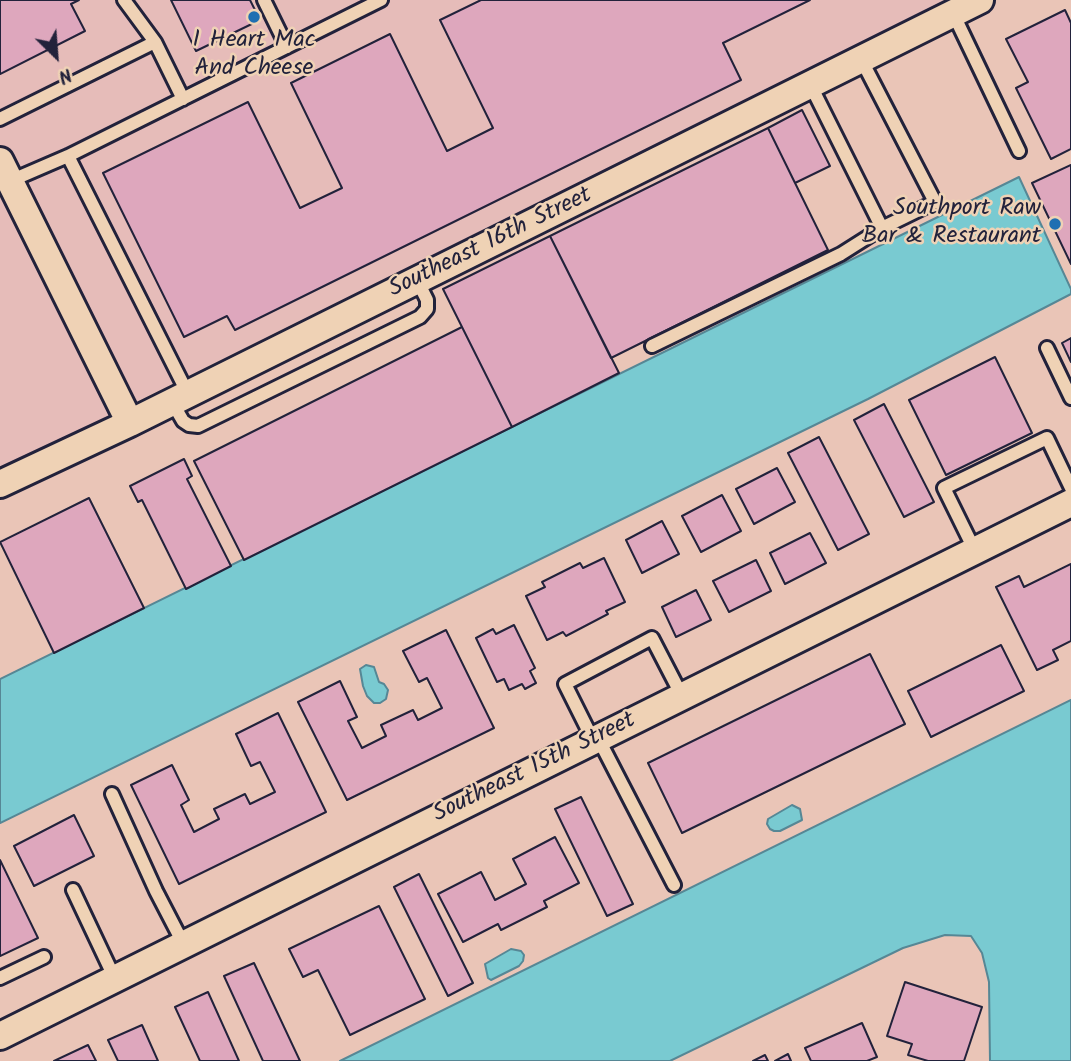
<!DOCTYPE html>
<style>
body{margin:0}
#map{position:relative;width:1071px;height:1061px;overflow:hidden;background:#eac5b7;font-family:Kalam,sans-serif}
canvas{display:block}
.north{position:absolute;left:21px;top:21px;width:70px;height:70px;-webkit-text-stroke:5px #efd2b5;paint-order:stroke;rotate:155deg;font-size:19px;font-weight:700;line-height:28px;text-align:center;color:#22223b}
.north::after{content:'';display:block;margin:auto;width:24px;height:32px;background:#22223b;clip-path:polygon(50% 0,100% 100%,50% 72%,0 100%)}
</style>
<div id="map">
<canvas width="1071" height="1061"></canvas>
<div class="north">N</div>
</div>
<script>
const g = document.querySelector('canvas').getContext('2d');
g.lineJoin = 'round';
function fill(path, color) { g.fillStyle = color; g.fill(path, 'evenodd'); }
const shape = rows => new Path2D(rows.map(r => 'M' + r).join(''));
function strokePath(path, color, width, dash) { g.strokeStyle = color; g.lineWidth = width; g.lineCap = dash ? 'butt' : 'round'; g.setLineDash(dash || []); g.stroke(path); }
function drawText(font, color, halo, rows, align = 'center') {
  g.font = font + ' Kalam,sans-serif'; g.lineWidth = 5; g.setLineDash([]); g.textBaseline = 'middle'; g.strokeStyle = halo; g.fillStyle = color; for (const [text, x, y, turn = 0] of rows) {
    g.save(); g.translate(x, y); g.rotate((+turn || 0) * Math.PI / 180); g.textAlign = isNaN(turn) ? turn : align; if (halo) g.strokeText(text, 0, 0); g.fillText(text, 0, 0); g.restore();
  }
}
fill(shape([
 [0,0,947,0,0,469]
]), '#e6bcb9');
const water = shape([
 [1019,177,1071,289,1071,294,868,399,0,823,0,679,1019,177],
 [366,665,374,667,379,682,384,684,388,690,386,699,380,703,374,703,367,696,363,686,360,669,366,665],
 [1071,700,1071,1061,990,1061,989,982,982,953,971,936,945,935,903,948,670,1061,340,1061,1071,700],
 [792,805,800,809,802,820,780,831,774,831,770,829,767,824,768,819,792,805],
 [511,949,521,951,524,955,523,961,519,966,491,980,488,978,485,964,511,949]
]);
fill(water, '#79cad1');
strokePath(water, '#568795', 2);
const building = shape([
 [0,0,79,0,71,4,85,31,0,74,0,0],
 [171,0,250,0,260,20,196,51,171,0],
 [481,0,810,0,723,43,741,80,235,330,227,316,184,337,103,173,248,102,300,208,342,188,291,83,390,34,447,151,493,128,440,20,481,0],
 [1065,10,1071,23,1071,149,1051,159,1016,88,1028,82,1006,39,1065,10],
 [802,110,830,166,795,183,768,128,802,110],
 [768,128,828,250,611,358,550,236,768,128],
 [1071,165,1071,264,1032,183,1071,165],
 [550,236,619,373,512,427,443,289,550,236],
 [462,327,512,427,244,560,194,461,462,327],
 [1071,338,1071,362,1062,343,1071,338],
 [995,357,1032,433,946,475,909,400,995,357],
 [884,404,934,502,904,517,854,420,884,404],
 [819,437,869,534,838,550,788,453,819,437],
 [184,459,192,476,187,479,231,566,186,589,142,500,138,502,130,486,184,459],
 [777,468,795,502,754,524,736,489,777,468],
 [722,495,741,531,701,552,682,516,722,495],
 [89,498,144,608,54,653,0,542,89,498],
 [662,521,679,554,642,573,626,540,662,521],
 [810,533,826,563,785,584,770,553,810,533],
 [604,558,625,602,606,611,608,614,566,636,563,632,547,640,526,596,545,587,542,582,580,563,583,568,604,558],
 [756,560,771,591,729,612,713,581,756,560],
 [1071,564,1071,641,1053,650,1058,660,1037,670,996,587,1019,576,1024,587,1071,564],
 [696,590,711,620,676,637,662,607,696,590],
 [514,625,535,668,530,671,536,683,525,689,522,684,509,690,504,679,497,682,476,638,493,629,496,634,514,625],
 [446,630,494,728,347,800,298,702,340,681,357,717,348,721,362,748,386,736,381,725,413,710,418,720,442,708,427,678,419,682,403,651,446,630],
 [1001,645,1024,691,931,737,908,691,1001,645],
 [870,654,905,724,682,833,648,763,870,654],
 [278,713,326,812,179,884,131,785,172,765,189,800,181,805,194,832,219,819,214,809,245,794,250,804,275,792,260,762,251,766,236,734,278,713],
 [581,797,633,904,607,916,555,809,581,797],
 [74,815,94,856,34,886,14,846,74,815],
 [555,837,579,883,544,901,547,907,501,930,498,924,463,942,438,894,481,872,495,900,526,884,513,859,555,837],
 [0,860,38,938,0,956,0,860],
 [419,874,473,983,448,996,394,887,419,874],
 [379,906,425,999,350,1035,318,970,303,977,289,949,379,906],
 [254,963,300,1061,263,1061,224,976,254,963],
 [905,982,982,1007,964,1061,928,1061,908,1055,912,1044,887,1036,905,982],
 [208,992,239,1061,200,1061,175,1007,208,992],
 [862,1023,877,1057,867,1061,811,1061,805,1048,862,1023],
 [142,1025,158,1061,118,1061,108,1040,142,1025],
 [88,1045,96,1061,54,1061,88,1045],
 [788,1054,791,1061,775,1061,788,1054],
 [765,1055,768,1061,753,1061,765,1055]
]);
fill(building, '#dea7bd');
strokePath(building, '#22223b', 2);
const service = shape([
 [124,0,155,42,183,99],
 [264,0,287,47],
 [953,13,1019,151],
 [861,59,935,202,882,228],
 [0,119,155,42],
 [68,156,188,394],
 [10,181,68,156,381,0],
 [652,346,841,254,882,228,810,84],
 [1047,348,1071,398],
 [172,402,183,421,189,425,198,426,420,317,427,309,427,300,417,280],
 [975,551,944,488,1047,438,1071,488],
 [598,738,674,885],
 [593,740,565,684,652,638,682,696],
 [112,794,156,891,184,945],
 [73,890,115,979],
 [0,978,44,957]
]);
const minor = shape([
 [0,161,130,423],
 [0,484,130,423,980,0],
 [0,1036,1071,503]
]);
strokePath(service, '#22223b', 18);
strokePath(minor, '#22223b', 32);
strokePath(service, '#efd2b5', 12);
strokePath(minor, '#efd2b5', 26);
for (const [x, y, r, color] of [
 [254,17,7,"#1f6fb2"],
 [1055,224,7,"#1f6fb2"]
]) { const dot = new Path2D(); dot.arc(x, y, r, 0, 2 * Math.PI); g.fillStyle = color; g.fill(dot); strokePath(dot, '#efd2b5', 2.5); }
drawText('24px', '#22223b', '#efd2b5', [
 ["I Heart Mac",254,42],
 ["And Cheese",254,70],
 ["Southport Raw",1041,210,"right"],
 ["Bar & Restaurant",1041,238,"right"]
]);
drawText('24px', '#22223b', '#efd2b5', [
 ["Southeast 16th Street",491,244,-26],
 ["Southeast 15th Street",535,769,-26]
]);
</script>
